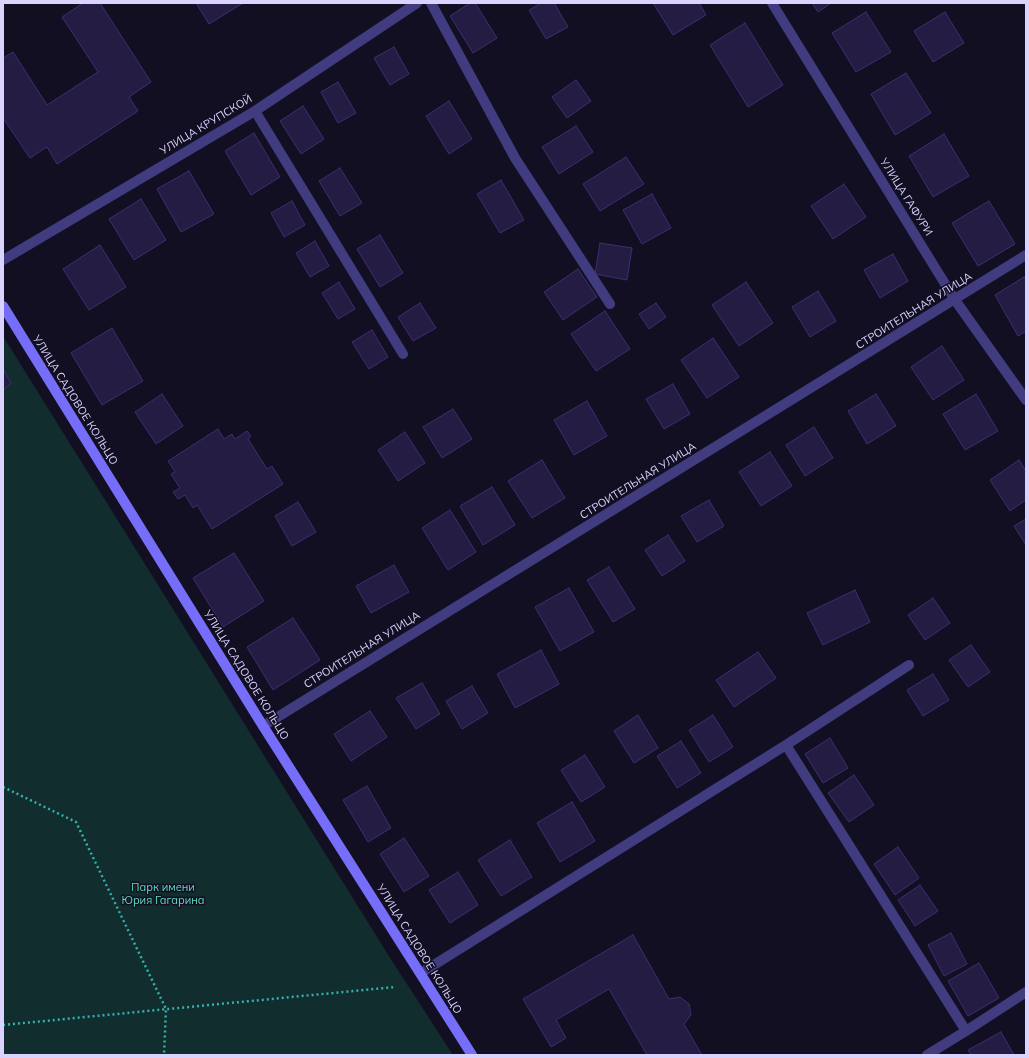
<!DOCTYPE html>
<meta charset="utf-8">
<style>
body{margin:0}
#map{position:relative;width:1029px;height:1058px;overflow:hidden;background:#130f23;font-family:Mulish,sans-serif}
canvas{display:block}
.frame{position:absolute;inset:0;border:4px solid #d9d3fd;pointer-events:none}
</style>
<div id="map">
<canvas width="1029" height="1058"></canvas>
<div class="frame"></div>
</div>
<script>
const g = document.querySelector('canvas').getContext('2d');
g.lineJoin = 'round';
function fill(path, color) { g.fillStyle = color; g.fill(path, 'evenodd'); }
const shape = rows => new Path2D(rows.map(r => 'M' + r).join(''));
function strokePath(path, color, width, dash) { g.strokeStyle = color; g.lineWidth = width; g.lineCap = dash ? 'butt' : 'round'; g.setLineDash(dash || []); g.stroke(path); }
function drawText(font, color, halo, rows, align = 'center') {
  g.font = font + ' Mulish,sans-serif'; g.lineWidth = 3; g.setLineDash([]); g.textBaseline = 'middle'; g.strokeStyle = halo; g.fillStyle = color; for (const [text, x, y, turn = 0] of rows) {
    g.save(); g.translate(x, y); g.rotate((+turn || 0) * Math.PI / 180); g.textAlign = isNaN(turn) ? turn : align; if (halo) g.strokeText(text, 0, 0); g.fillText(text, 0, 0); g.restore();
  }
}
fill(shape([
 [3,336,392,961,453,1055,3,1055]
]), '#122d2d');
const building = shape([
 [83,3,100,3,151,82,129,97,138,111,57,164,47,147,30,158,3,118,3,58,13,52,47,105,98,72,62,17,83,3],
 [196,3,243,3,209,24,196,3],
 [470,3,475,3,497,38,473,53,450,16,470,3],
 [541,3,554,3,568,27,546,39,529,10,541,3],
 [653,3,699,3,706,15,673,35,653,3],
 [812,3,831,3,818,12,812,3],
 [866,12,891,52,856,72,832,33,866,12],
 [945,12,964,43,933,62,914,31,945,12],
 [745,23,783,85,748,107,710,45,745,23],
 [394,47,409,74,390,85,374,58,394,47],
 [906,73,931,113,895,135,871,94,906,73],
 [576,80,591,101,567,118,552,97,576,80],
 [338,82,356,113,338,123,321,92,338,82],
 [449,101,472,139,449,154,426,116,449,101],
 [303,106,324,139,301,154,280,121,303,106],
 [576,126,593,152,559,174,542,147,576,126],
 [254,133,280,177,251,195,225,151,254,133],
 [944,134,969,176,933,197,909,156,944,134],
 [626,157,644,184,600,211,583,184,626,157],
 [340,168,362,203,340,216,319,181,340,168],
 [189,171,214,214,181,232,157,189,189,171],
 [501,180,524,220,500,233,477,194,501,180],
 [844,184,866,217,833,239,811,206,844,184],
 [652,194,671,228,642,244,623,210,652,194],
 [141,199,166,240,134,260,109,219,141,199],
 [292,201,305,225,284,237,271,213,292,201],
 [989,201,1015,244,978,266,952,223,989,201],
 [380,235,403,273,380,287,357,249,380,235],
 [315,241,329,266,310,277,296,253,315,241],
 [600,243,632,248,627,280,595,274,600,243],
 [100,245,126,287,89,310,63,269,100,245],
 [893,254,908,281,880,298,864,270,893,254],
 [578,269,597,297,563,320,544,292,578,269],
 [1024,277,1026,280,1026,331,1018,336,995,295,1024,277],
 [339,282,355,309,338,319,322,293,339,282],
 [746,282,773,323,739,346,712,305,746,282],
 [818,291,836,321,810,337,792,307,818,291],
 [420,303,436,328,413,341,398,317,420,303],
 [656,303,666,317,649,329,639,314,656,303],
 [605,311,630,349,596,371,571,334,605,311],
 [112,328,143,381,102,405,71,353,112,328],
 [372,330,388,357,369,369,352,342,372,330],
 [713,338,739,377,707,398,681,360,713,338],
 [942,346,964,380,933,400,911,367,942,346],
 [3,369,11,383,3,390,3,369],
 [673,384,690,414,664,429,646,399,673,384],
 [162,394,183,426,156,444,135,412,162,394],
 [876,394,896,426,867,444,848,411,876,394],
 [976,394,998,431,965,450,943,414,976,394],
 [587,401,607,436,574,455,554,420,587,401],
 [453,409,472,439,442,458,423,427,453,409],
 [814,427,833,458,805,476,786,445,814,427],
 [218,429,224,439,232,434,235,439,247,431,251,436,248,439,267,469,272,466,283,484,212,529,197,505,193,508,185,495,178,499,173,492,180,488,171,474,175,472,168,461,218,429],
 [405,432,425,463,398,481,378,450,405,432],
 [770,452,792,486,761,506,739,472,770,452],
 [542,460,565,498,532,518,508,481,542,460],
 [1019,460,1026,471,1026,500,1010,511,990,480,1019,460],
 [492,487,515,525,483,545,460,506,492,487],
 [709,500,724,526,697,542,681,516,709,500],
 [298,502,316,532,292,546,275,516,298,502],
 [450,510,476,552,448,570,422,528,450,510],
 [1026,519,1026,545,1014,526,1026,519],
 [668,535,685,561,662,576,645,550,668,535],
 [234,553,264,601,223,627,193,578,234,553],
 [394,565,409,592,371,613,356,586,394,565],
 [609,567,635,609,613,622,587,580,609,567],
 [569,588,594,632,560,651,535,607,569,588],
 [855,590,870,622,823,645,807,613,855,590],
 [933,598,950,623,925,640,908,615,933,598],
 [293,618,320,660,273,690,247,647,293,618],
 [971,645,990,672,968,687,949,660,971,645],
 [541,650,559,684,515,708,497,674,541,650],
 [758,652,776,678,734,707,716,680,758,652],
 [933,674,949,700,923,716,907,690,933,674],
 [422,683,440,714,416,729,396,698,422,683],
 [472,686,488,713,462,729,446,701,472,686],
 [370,711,387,737,351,761,334,734,370,711],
 [638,715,658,748,634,763,614,731,638,715],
 [713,715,733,747,709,762,689,730,713,715],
 [830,738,848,768,823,783,805,754,830,738],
 [681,741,701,773,677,788,657,756,681,741],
 [585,755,605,787,581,802,561,770,585,755],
 [854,775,874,805,849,822,828,793,854,775],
 [367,786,391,828,368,842,343,800,367,786],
 [572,802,595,841,560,862,537,823,572,802],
 [404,838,429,876,404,892,380,854,404,838],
 [510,840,532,877,501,896,478,860,510,840],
 [898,847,919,878,895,895,874,864,898,847],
 [458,872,478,905,450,923,429,890,458,872],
 [920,885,938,911,915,926,898,900,920,885],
 [951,933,967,964,944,976,928,945,951,933],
 [633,935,669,999,680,997,689,1004,691,1015,684,1024,702,1055,647,1055,609,989,556,1020,566,1038,551,1047,523,999,633,935],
 [979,963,999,998,968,1016,948,981,979,963],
 [1001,1032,1014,1055,971,1055,968,1050,1001,1032]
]);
fill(building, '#251c44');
strokePath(building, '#3d2f6f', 1);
strokePath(shape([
 [3,787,76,822,166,1009,164,1055],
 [3,1025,395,987]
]), '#34b1ad', 2.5, [2, 3]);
strokePath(shape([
 [786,745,909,665],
 [421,973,786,745,966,1031,927,1055],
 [966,1031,1026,992]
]), '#413c80', 10);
strokePath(shape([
 [431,3,515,158,610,304],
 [772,3,955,300,1026,400],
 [255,111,403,354],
 [263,726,1026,255]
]), '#413c80', 10);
strokePath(shape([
 [3,260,255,111,417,3]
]), '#413c80', 10);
strokePath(shape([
 [3,306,263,726,472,1055]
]), '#766ef9', 10);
drawText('11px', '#d9d3fd', '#130f23', [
 ["УЛИЦА КРУПСКОЙ",206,125,-31],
 ["УЛИЦА ГАФУРИ",906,197,58],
 ["СТРОИТЕЛЬНАЯ УЛИЦА",914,311,-32],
 ["УЛИЦА САДОВОЕ КОЛЬЦО",75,400,58],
 ["СТРОИТЕЛЬНАЯ УЛИЦА",638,481,-32],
 ["СТРОИТЕЛЬНАЯ УЛИЦА",362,650,-32],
 ["УЛИЦА САДОВОЕ КОЛЬЦО",246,675,58],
 ["УЛИЦА САДОВОЕ КОЛЬЦО",419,949,58]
]);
drawText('11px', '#62dbc0', '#130f23', [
 ["Парк имени",163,888],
 ["Юрия Гагарина",163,901]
]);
</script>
